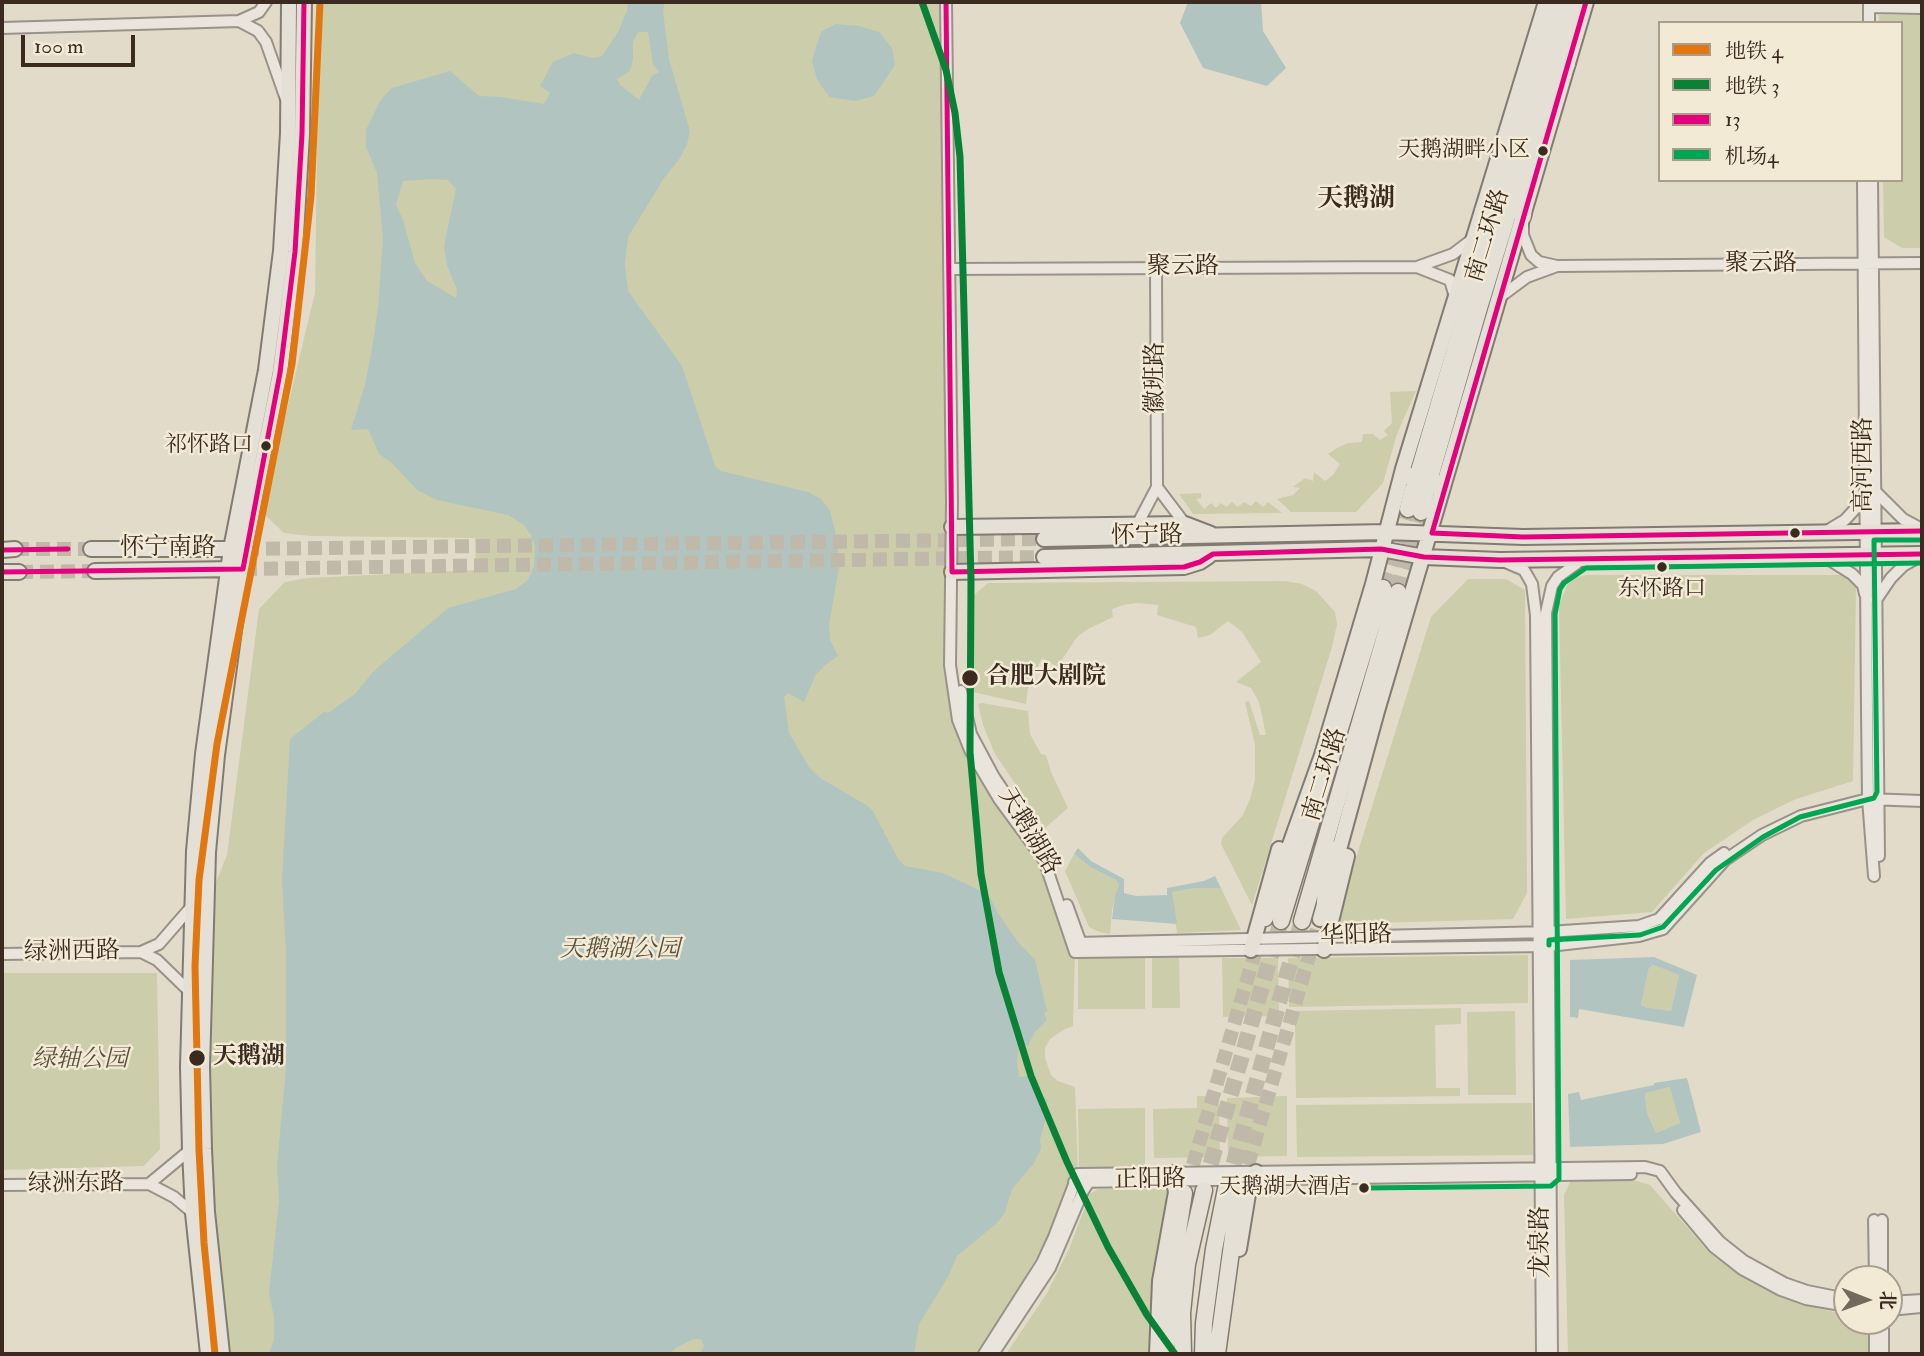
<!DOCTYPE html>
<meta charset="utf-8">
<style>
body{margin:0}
#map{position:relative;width:1924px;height:1356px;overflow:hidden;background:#e2dbca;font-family:"IM FELL Double Pica","Noto Serif SC",serif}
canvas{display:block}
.frame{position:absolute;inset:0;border:4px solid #3a2a20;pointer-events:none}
.legend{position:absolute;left:1658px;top:21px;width:245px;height:161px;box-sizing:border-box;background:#f3ead6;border:2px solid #a99d8d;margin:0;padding:9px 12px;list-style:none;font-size:21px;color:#3a2a20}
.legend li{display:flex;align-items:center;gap:14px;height:35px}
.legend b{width:35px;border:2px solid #a99d8d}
.north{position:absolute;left:1833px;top:1265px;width:70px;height:70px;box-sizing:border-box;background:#f3ead6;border:2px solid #a99d8d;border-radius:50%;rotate:91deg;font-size:19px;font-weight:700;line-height:28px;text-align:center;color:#3a2a20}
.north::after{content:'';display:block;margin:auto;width:24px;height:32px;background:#75685c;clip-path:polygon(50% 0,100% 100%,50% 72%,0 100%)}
.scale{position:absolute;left:21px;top:35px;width:114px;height:32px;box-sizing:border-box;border:4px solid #3a2a20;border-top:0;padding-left:9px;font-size:21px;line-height:24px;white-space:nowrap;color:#3a2a20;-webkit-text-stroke:5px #f3ead6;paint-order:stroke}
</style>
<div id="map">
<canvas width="1924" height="1356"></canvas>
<div class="frame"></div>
<ul class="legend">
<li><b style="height:9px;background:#e17710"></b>地铁 4</li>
<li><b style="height:9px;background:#098137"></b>地铁 3</li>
<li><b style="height:9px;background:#e5007d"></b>13</li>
<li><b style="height:9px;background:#00a651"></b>机场4</li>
</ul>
<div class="north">北</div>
<div class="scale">100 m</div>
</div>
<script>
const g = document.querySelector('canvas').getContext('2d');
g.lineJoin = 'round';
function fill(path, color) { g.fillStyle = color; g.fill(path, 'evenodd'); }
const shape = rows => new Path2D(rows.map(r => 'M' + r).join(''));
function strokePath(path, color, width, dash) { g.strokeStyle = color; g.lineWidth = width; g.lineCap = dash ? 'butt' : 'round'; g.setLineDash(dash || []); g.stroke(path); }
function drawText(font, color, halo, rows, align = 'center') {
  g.font = font + ' "IM FELL Double Pica","Noto Serif SC",serif'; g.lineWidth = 5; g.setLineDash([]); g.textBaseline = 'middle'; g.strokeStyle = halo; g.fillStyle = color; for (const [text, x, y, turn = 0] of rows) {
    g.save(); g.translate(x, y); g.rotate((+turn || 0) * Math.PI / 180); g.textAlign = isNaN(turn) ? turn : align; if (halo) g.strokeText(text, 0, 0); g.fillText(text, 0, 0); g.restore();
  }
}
fill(shape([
 [319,2,946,2,950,665,958,720,1044,860,1075,952,1073,1026,1065,1029,1050,1039,1045,1048,1045,1058,1051,1075,1058,1081,1075,1087,1078,1174,1066,1203,1019,1289,976,1354,222,1354,206,1201,206,907,227,855,259,609,285,582,307,578,476,570,475,538,311,536,284,533,262,512,315,293],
 [1879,15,1922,15,1922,248,1902,248,1884,237,1883,180,1901,180,1901,23,1879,23],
 [1416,391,1397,434,1383,483,1356,512,1291,512,1277,499,1293,495,1300,488,1293,487,1305,478,1313,481,1314,472,1325,481,1333,475,1340,464,1328,454,1337,448,1348,443,1362,442,1363,434,1373,434,1380,440,1388,435,1384,431,1392,423,1390,392],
 [1201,493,1201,498,1196,499,1204,509,1211,503,1216,508,1221,503,1226,507,1232,502,1238,507,1244,502,1251,506,1256,501,1263,507,1268,502,1282,513,1193,514,1179,494],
 [1587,575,1844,575,1856,587,1853,781,1796,799,1753,820,1704,853,1652,912,1566,919,1559,605,1567,586,1574,578],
 [1468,579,1506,579,1525,590,1527,893,1513,919,1341,924,1337,919,1431,617],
 [1285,581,1302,584,1316,591,1335,612,1337,624,1332,647,1252,905,1221,844,1222,838,1243,815,1250,799,1255,780,1255,745,1245,702,1249,701,1260,735,1266,735,1259,702,1251,688,1236,682,1261,662,1242,632,1228,621,1210,635,1198,638,1196,627,1157,615,1158,605,1136,603,1124,605,1112,609,1113,617,1088,629,1077,637,1057,667,1042,658,1028,688,1026,704,973,692,968,600,988,583],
 [982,703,1028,711,1030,734,1041,754,1046,755,1051,772,1068,808,1045,828,995,754,983,725,978,704],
 [1074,854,1090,867,1116,880,1119,885,1112,910,1110,934,1099,932,1089,927,1065,871],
 [1195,888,1221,888,1241,930,1177,933,1171,892],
 [1145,953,1145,1009,1078,1009,1078,954],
 [1152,953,1179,953,1180,1008,1152,1008],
 [1528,955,1528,1003,1289,1007,1288,958],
 [1222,958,1278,958,1279,1016,1223,1017],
 [1653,965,1679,975,1671,1011,1644,1007,1641,1003,1649,968],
 [2,973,157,973,160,1149,144,1166,2,1170],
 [1461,1008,1461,1024,1435,1025,1436,1088,1460,1088,1460,1096,1296,1098,1295,1025,1290,1025,1290,1011],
 [1515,1011,1516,1095,1468,1095,1467,1012],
 [1671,1087,1680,1123,1656,1133,1647,1113,1645,1092],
 [1197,1096,1219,1096,1220,1157,1154,1158,1153,1109,1197,1108],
 [1287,1096,1287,1156,1228,1157,1227,1098],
 [1532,1103,1533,1155,1297,1157,1296,1105],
 [1145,1108,1145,1167,1079,1167,1078,1109],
 [1630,1179,1650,1185,1709,1252,1739,1275,1775,1294,1800,1304,1847,1315,1847,1321,1863,1321,1868,1329,1868,1354,1568,1354,1564,1195,1570,1182],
 [1098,1189,1164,1189,1169,1194,1161,1233,1153,1296,1153,1354,1006,1354,1047,1293,1069,1249,1090,1194]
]), '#cccdab');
fill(shape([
 [628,2,665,2,663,11,669,59,690,131,687,144,680,158,664,178,628,237,625,264,628,291,682,366,715,466,721,471,808,492,821,499,830,511,837,539,839,568,829,625,830,640,838,656,825,665,815,676,804,702,788,693,784,697,789,733,809,767,820,778,868,806,874,813,898,859,905,866,943,873,985,893,992,901,997,912,1018,942,1035,960,1047,1011,1044,1013,1047,1020,1034,1033,1028,1046,1019,1044,1017,1062,1019,1077,1028,1076,1039,1093,1048,1101,1045,1108,1048,1109,1040,1140,1041,1148,1034,1163,1012,1189,1005,1212,998,1222,957,1256,948,1277,919,1324,914,1354,700,1354,704,1346,701,1339,693,1339,676,1348,669,1354,269,1354,274,1340,274,1317,269,1293,279,1200,277,1166,286,1068,286,953,282,879,290,739,324,712,328,713,355,694,374,671,448,608,516,589,528,580,534,566,535,547,531,535,524,525,508,515,437,500,417,490,392,463,379,454,368,429,351,430,365,385,373,343,378,307,383,239,377,173,366,147,366,130,380,101,392,88,450,71,479,96,501,97,544,104,550,93,540,86,553,62,574,53,593,58,602,56,618,32,627,11],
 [638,32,648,32,653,64,659,72,652,76,639,100,620,85,617,79,630,71,633,59,633,42],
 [432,179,448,180,456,189,444,246,447,265,457,290,456,298,427,281,415,263,403,220,396,205,403,181],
 [1188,2,1261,2,1263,31,1286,68,1267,86,1203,68,1180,23],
 [836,24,859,26,879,32,892,48,895,65,874,96,855,101,829,97,817,79,812,61,817,44,821,32],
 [1078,848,1091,861,1124,879,1124,893,1136,896,1167,895,1167,888,1204,881,1215,876,1221,888,1195,888,1172,892,1177,924,1112,919,1115,896,1119,885,1116,880,1090,867,1074,854],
 [1654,957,1697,975,1684,1027,1579,1009,1578,1018,1570,1017,1570,960],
 [1653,965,1679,975,1671,1011,1644,1007,1641,1004,1649,968],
 [1687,1078,1701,1132,1663,1144,1570,1147,1568,1094,1579,1092,1581,1100,1654,1085,1654,1083],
 [1670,1087,1680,1123,1656,1133,1647,1113,1645,1093]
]), '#b1c4c0');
strokePath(shape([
 [15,549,91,549],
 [245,549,1044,539],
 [243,569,1044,557],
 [19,572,95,571],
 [1187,1185,1259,939],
 [1242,1185,1320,919]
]), '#c0b8a8', 14, [14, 7]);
strokePath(shape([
 [1383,588,1408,509],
 [1398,592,1421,512],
 [1204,1187,1281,921],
 [1227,1187,1302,921]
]), '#c0b8a8', 16, [16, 8]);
const minor = shape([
 [266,2,259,12,239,21,258,31,266,42,286,99],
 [946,2,952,502,950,665,958,720,970,750,999,799,1044,860,1075,952,1549,946,1639,936,1663,929,1725,860,1762,835,1801,816,1868,799,1922,801],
 [1869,2,1869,23],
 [1869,7,1922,8],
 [2,28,239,21],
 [1863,180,1867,710,1868,799,1874,876],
 [1872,180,1879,856],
 [1557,266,1922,263],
 [1417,267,1450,280,1455,297],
 [949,269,1417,267,1453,254,1474,238],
 [1500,297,1527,277,1557,266,1539,262,1531,255,1523,235,1523,224],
 [1157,487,1185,524],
 [1875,491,1903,519,1922,529],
 [1137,525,1157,487,1156,269],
 [1825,532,1845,520,1865,498],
 [1825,557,1852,574,1863,585,1865,594],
 [1505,562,1524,570,1532,584,1536,615,1542,1354],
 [1876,600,1891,578,1903,566,1922,555],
 [961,691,971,734,994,777,1029,829],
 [1067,905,1084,952],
 [1076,943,1548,932,1639,926,1659,919,1710,863,1724,853],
 [2,954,141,952],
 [190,992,157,960,141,952,159,944,192,906],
 [190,1150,149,1184,174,1197,193,1213],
 [1074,1182,1631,1174],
 [2,1185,149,1184],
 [1683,1210,1714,1247,1742,1269,1781,1290,1806,1299,1847,1306],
 [1874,1220,1875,1279],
 [1882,1220,1882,1279],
 [1889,1302,1922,1300],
 [1889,1310,1921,1307],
 [1875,1321,1875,1354],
 [984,1354,1042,1263,1054,1237,1078,1174,1645,1167,1660,1171,1676,1193,1720,1242,1744,1261,1784,1283,1807,1291,1847,1299],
 [993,1354,1050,1268,1083,1191,1090,1180],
 [1552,1354,1546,613,1552,586,1558,577,1583,559],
 [1883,1354,1883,1321]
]);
const major = shape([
 [1403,469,1410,478,1435,486,1445,480],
 [952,527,1185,524,1211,534],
 [1044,539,1385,532,1523,537,1922,531],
 [91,549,240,549],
 [2,550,15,549],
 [1044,557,1381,549,1424,557,1500,560,1922,554],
 [95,571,237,569],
 [2,572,19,572],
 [952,572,1184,567,1200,562,1209,556],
 [1283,864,1322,755,1373,584,1403,469,1546,2],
 [1334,868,1377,711,1586,2],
 [1320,919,1328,890],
 [1251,950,1279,849],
 [1324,950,1347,856],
 [1239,1249,1248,1194,1256,1172],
 [208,1354,193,1213,190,1150,188,1067,194,851,203,754,231,549,266,370,281,251,288,133,289,2],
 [222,1354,207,1212,204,1149,202,1067,208,852,217,755,245,549,280,373,295,252,302,134,304,2],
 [1157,1354,1160,1281,1176,1192,1172,1173]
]);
const highway = shape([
 [1554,90,1567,64],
 [1483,211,1498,180],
 [1523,216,1526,183],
 [1419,471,1558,2],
 [1431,474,1479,308,1573,2],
 [1408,509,1413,489],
 [1421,512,1426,492],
 [1325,902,1331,849],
 [1265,918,1292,854],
 [1281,921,1383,588],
 [1302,921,1398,592],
 [1166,1354,1171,1276,1184,1193],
 [1183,1354,1182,1313,1187,1264,1204,1190],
 [1203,1354,1204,1323,1214,1249,1226,1189],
 [1217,1354,1239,1193]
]);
strokePath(minor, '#989288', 14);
strokePath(major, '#817b71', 18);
strokePath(highway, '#817b71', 19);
strokePath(minor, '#e9e4dc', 10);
strokePath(major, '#e5e0d6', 14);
strokePath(highway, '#e5e0d6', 16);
strokePath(shape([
 [946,2,952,572,1184,567,1200,562,1213,554,1381,549,1424,557,1500,560,1922,554],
 [1586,2,1432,533,1523,537,1922,531],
 [2,550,68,549],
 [2,572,243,569,280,373,295,252,302,134,304,2]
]), '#e5007d', 5);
strokePath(shape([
 [1549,945,1549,940,1640,935,1663,927,1716,870,1763,837,1800,817,1874,798,1877,792,1874,540,1922,540],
 [1364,1188,1551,1186,1559,1179,1555,614,1560,589,1564,583,1586,568,1922,563]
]), '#00a651', 5);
strokePath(shape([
 [215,1354,204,1243,199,1150,195,966,199,880,217,744,292,364,311,196,320,2]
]), '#e17710', 7);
strokePath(shape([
 [922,2,946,70,955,113,960,157,971,580,970,752,981,874,999,972,1031,1076,1067,1162,1108,1247,1147,1315,1175,1354]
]), '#098137', 7);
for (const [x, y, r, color] of [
 [1543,151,6,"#3a2a20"],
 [266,446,6,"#3a2a20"],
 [1795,533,6,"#3a2a20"],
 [1662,567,6,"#3a2a20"],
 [970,678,9,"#3a2a20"],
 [197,1058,9,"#3a2a20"],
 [1364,1188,6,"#3a2a20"]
]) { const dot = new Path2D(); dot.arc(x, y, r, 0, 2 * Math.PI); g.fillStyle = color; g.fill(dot); strokePath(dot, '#f3ead6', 2.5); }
drawText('22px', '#3a2a20', '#f3ead6', [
 ["天鹅湖畔小区",1530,151],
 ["祁怀路口",253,446],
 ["东怀路口",1662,590,"center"],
 ["天鹅湖大酒店",1351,1188]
], 'right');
drawText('24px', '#3a2a20', '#f3ead6', [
 ["南二环路",1489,236,-73],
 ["聚云路",1761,265],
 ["聚云路",1183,268],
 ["徽班路",1157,378,-90],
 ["高河西路",1865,465,-90],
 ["怀宁路",1147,537,-1],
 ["怀宁南路",168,549],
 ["南二环路",1326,775,-73],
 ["天鹅湖路",1028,832,59],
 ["华阳路",1356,937,-2],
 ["绿洲西路",72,953,-1],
 ["正阳路",1150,1181,-1],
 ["绿洲东路",76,1185,-1],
 ["龙泉路",1542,1242,-90]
]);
drawText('bold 24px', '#3a2a20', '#f3ead6', [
 ["合肥大剧院",986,678],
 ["天鹅湖",213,1058]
], 'left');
drawText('italic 24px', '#5a503c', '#f3ead6', [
 ["天鹅湖公园",620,951],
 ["绿轴公园",80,1061]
]);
drawText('bold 26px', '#3a2a20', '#f3ead6', [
 ["天鹅湖",1356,200]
]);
</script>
